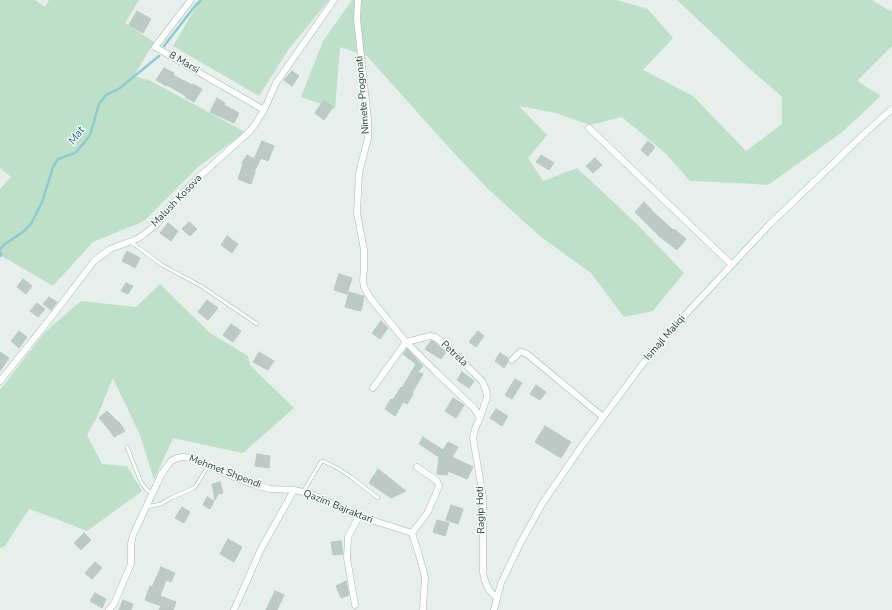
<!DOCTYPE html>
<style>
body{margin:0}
canvas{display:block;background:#e6efeb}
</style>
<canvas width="892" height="610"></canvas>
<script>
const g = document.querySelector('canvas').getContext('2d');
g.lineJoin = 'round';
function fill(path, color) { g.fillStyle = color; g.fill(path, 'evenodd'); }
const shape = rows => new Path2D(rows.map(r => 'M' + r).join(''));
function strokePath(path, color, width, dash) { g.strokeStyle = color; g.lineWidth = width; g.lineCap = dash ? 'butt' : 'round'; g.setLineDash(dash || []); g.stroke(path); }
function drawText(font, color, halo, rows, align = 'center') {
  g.font = font + ' "Nunito Sans",sans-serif'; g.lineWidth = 3; g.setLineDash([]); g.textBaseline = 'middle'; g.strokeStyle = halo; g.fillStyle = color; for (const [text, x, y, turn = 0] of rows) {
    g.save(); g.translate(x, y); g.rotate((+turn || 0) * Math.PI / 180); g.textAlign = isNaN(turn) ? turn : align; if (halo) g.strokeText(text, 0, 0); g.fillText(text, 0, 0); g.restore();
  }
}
fill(shape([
 [0,0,35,0,45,7,49,0,139,0,125,23,154,42,134,76,151,81,245,132,198,167,144,221,93,242,53,286,0,255,0,189,11,177,0,168],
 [200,0,329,0,289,49,259,96,173,46],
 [352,0,617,0,648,9,673,38,643,70,693,96,746,151,782,124,782,97,748,67,677,0,872,0,892,12,892,46,857,81,881,96,841,133,768,185,740,183,690,181,665,153,622,117,590,125,556,113,519,106,547,135,528,158,543,181,577,168,636,223,684,273,653,311,624,317,591,273,541,237,488,189,442,140,367,56,340,47,335,109,301,97,323,41],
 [160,284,210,333,248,356,250,365,294,408,243,453,173,438,154,480,140,435,113,378,97,417,87,435,102,464,127,466,142,491,87,531,59,520,29,509,5,546,0,548,0,390,45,332,81,301,136,307]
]), '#bfe0c8');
strokePath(shape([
 [164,46,195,6,201,0],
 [0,249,5,244,23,232,31,224,42,202,53,167,58,159,75,153,83,144,90,135,99,104,106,95,120,88,159,56],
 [0,252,1,255,0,256]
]), '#8ec9d4', 2.5);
const building = shape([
 [137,11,151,19,143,33,129,25,137,11],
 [164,68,174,73,173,75,192,85,193,84,202,89,194,102,185,97,186,96,167,85,166,86,156,80,164,68],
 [292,71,299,76,292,86,284,80,292,71],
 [217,98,225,103,224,105,239,113,234,123,210,112,217,98],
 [324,100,333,107,324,120,315,113,324,100],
 [262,141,274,146,268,161,261,158,254,172,255,172,251,184,238,179,243,164,242,163,247,155,254,159,262,141],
 [648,141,655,147,648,156,641,150,648,141],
 [541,155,554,163,549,170,536,162,541,155],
 [595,158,602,165,593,173,586,166,595,158],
 [644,202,652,210,651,210,673,230,674,229,686,239,677,250,659,236,635,212,644,202],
 [189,222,197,229,190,236,182,229,189,222],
 [168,223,178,231,171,241,160,233,168,223],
 [227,236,238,244,232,253,221,245,227,236],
 [127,251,140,258,135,268,122,261,127,251],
 [339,274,352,278,347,294,334,290,339,274],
 [23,279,32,286,26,294,17,287,23,279],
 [126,283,133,286,128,294,121,291,126,283],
 [349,292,364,296,364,297,361,311,345,307,349,292],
 [49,297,57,302,51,310,43,304,49,297],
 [207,300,218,308,208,320,198,312,207,300],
 [37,303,45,309,38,317,30,311,37,303],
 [381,321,388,328,380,339,372,333,381,321],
 [231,324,241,331,233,342,223,335,231,324],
 [19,331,27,337,19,348,11,341,19,331],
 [478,331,484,336,476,347,469,342,478,331],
 [431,341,433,341,446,352,441,359,425,349,431,341],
 [407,349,423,366,418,372,423,374,412,393,413,394,407,404,403,402,395,416,385,409,391,399,393,400,401,387,402,388,416,364,403,354,407,349],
 [0,352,9,358,0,371,0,352],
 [259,352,274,361,268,370,253,362,259,352],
 [500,353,508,358,508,362,504,368,495,361,500,353],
 [462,372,474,381,469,388,457,380,462,372],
 [515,379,522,383,512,399,505,395,515,379],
 [536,385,546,392,540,400,530,394,536,385],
 [453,398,464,405,456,418,445,411,453,398],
 [496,409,508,416,502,426,490,418,496,409],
 [107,411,118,422,119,422,125,431,114,437,108,428,99,418,107,411],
 [545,426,571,442,561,458,535,442,545,426],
 [423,437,443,450,448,442,458,447,452,457,473,467,467,479,448,471,447,475,437,474,439,457,419,444,423,437],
 [257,454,270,456,269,468,255,466,257,454],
 [378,469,406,491,391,498,369,483,378,469],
 [220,482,223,493,218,494,215,500,212,484,220,482],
 [207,497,214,501,210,509,203,505,207,497],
 [451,505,463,509,458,524,446,520,451,505],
 [182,507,190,512,184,523,175,518,182,507],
 [437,520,449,523,445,536,433,532,437,520],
 [84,533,91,540,81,550,74,543,84,533],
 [228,539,242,547,234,562,220,554,228,539],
 [341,541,343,554,333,555,331,542,341,541],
 [95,562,102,568,92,579,85,573,95,562],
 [161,567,175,573,171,582,166,580,160,596,176,602,173,610,159,610,161,606,145,600,150,586,152,587,161,567],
 [346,581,349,595,341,598,336,586,346,581],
 [275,591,284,595,277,610,266,610,275,591],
 [95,593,106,599,102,608,90,601,95,593],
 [123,600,133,604,131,610,119,610,123,600]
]);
fill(building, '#bbcac4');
strokePath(building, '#b8c9c2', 1);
const lane = shape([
 [131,242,162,265,201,286,257,324],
 [127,447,141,482,146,489,152,494],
 [303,492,321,462,323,461,339,469,351,477,378,498],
 [146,507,161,504,171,498,194,488,199,481,208,466]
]);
const street = shape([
 [191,0,155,47,264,110],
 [358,0,357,19,368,119,368,138,359,173,357,213,364,250,364,269,363,281,364,287,371,299,406,342,436,372,474,408,480,418],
 [589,128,732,265],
 [512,360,520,352,522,352,527,354,603,417],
 [0,381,53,315,94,261,110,249,137,239,143,235,157,224,172,204,200,176,249,132,254,126,264,110,276,83,334,0],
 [373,388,406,342,430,336,435,337,447,346,482,381,486,390,487,397,480,418,475,429,473,438,483,497,483,572,485,581,489,590,497,598],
 [412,533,428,512,439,486,437,481,417,467],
 [355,605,347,558,348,537,359,516],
 [109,610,114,604,131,564,131,544,133,535,161,475,171,461,177,458,184,457,194,459,236,478,252,484,270,489,294,490],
 [234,610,261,549,294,490,303,492,311,494,359,516,412,533,419,555,425,577,423,610],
 [494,610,501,583,521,542,542,504,581,447,644,362,684,316,769,225,865,133,892,109]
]);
strokePath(lane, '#a8b8b2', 4);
strokePath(street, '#a8b8b2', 7);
strokePath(lane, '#fff', 3);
strokePath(street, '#fff', 6);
drawText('10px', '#24423a', '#f7fbf9', [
 ["8 Marsi",184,63,30],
 ["Nimete Progonati",363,95,-95],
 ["Malush Kosova",177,201,-46],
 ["Ismajl Maliqi",665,338,-49],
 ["Petrela",454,354,43],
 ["Mehmet Shpendi",225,472,21],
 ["Qazim Bajraktari",338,507,22],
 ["Ragip Hoti",481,510,-92]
]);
drawText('italic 11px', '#1c6f80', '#f7fbf9', [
 ["Mat",77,136,-53]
]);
</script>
